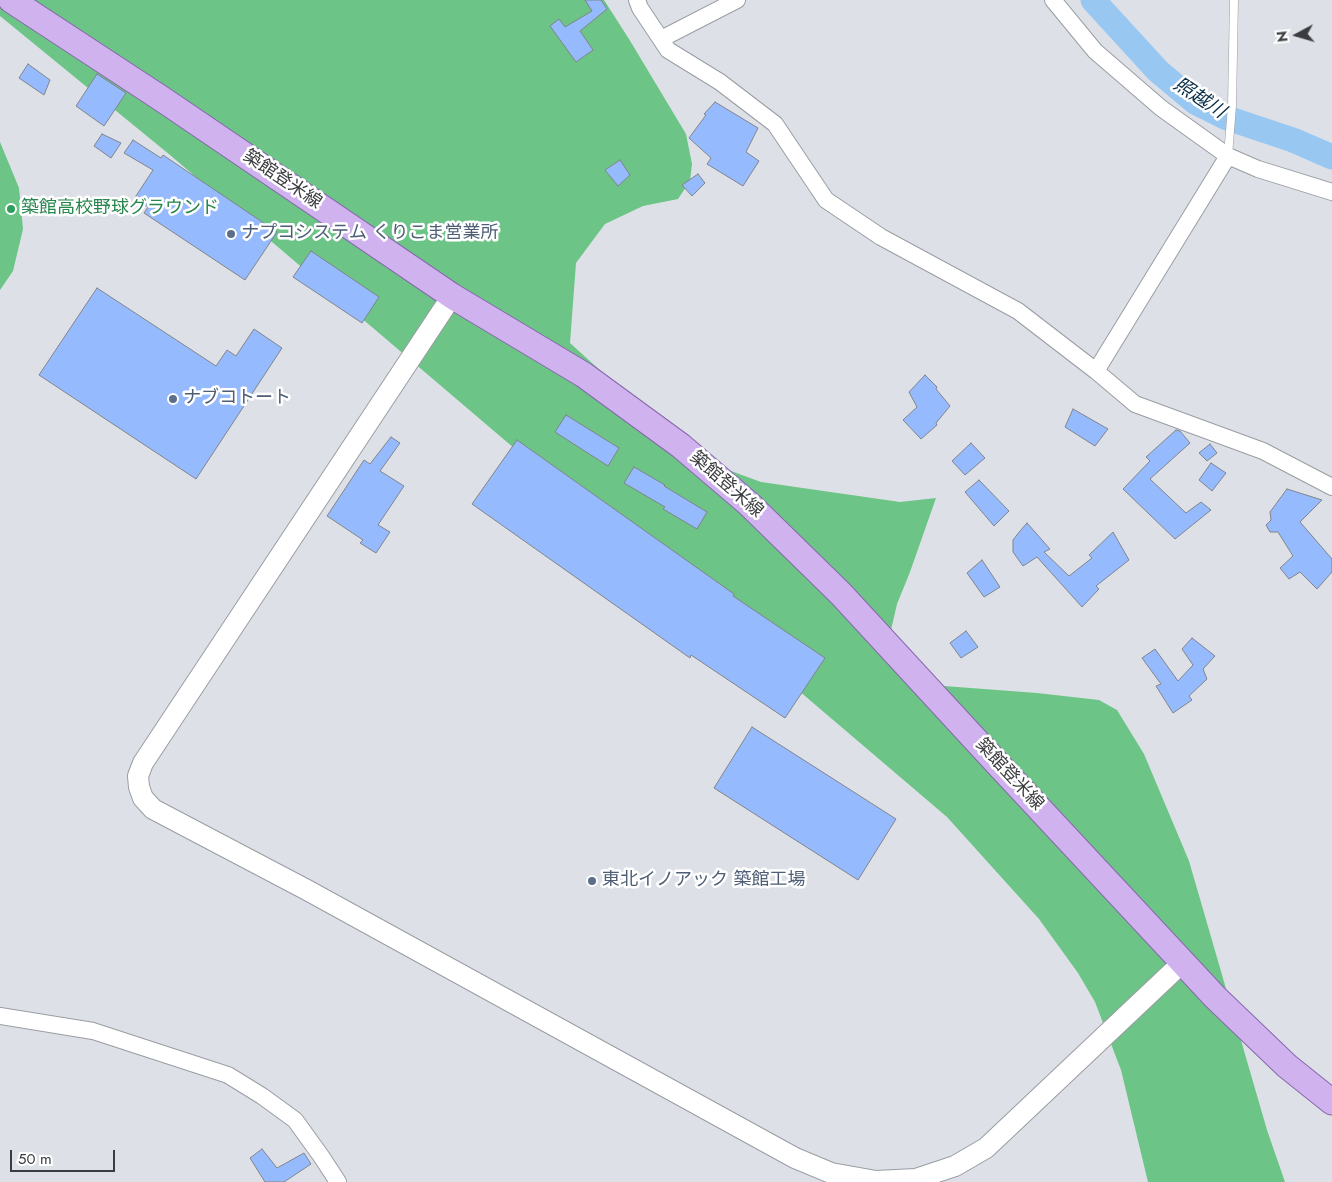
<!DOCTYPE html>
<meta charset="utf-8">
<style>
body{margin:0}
#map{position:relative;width:1332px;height:1182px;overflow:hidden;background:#dde1e7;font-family:Jost,sans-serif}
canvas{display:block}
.north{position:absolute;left:1272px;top:10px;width:50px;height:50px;-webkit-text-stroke:4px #fff;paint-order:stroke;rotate:264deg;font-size:14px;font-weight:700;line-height:20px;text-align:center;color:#3b3c3f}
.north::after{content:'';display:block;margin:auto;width:18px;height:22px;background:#3b3c3f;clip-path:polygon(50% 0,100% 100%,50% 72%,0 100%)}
.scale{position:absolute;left:10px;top:1150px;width:105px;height:22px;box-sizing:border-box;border:2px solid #3b3c3f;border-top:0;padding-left:6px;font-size:15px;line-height:18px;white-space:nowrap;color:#3b3c3f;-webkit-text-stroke:4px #fff;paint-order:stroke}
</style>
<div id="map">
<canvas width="1332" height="1182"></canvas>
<div class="north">N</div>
<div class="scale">50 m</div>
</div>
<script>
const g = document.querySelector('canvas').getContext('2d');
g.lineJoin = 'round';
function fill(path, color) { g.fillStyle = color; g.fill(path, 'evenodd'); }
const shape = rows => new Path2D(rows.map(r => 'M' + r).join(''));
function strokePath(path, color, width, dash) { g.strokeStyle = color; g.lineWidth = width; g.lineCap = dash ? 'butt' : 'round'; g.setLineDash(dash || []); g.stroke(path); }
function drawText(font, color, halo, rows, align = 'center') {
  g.font = font + ' Jost,"Noto Sans JP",sans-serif'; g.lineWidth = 5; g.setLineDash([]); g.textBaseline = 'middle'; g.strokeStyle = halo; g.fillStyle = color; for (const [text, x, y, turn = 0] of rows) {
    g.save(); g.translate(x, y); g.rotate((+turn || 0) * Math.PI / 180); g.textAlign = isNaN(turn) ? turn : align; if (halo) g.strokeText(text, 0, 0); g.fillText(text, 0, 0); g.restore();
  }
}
fill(shape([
 [0,0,604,0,629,39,686,134,692,164,690,181,678,199,643,206,605,224,596,236,576,263,570,343,626,394,690,456,761,482,900,502,936,498,910,572,897,604,891,630,912,672,944,686,1037,693,1099,700,1117,710,1144,754,1189,861,1267,1130,1285,1182,1148,1182,1121,1070,1095,1002,1078,973,1039,919,947,817,170,155,0,16],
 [0,142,19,188,23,229,13,271,0,290]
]), '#6cc487');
strokePath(shape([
 [1093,0,1158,71,1195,102,1227,118,1293,140,1332,157]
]), '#98c8f2', 25);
const building = shape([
 [585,0,601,0,607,9,580,31,593,50,576,62,550,26,559,19,565,27,592,11,585,0],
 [28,64,50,80,44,95,19,78,28,64],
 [97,74,126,93,104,126,76,106,97,74],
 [715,102,758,128,746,152,759,161,743,186,707,164,711,158,689,138,706,115,704,114,715,102],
 [102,134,121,143,111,158,94,146,102,134],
 [133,140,161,158,163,155,277,232,245,280,144,213,148,207,134,199,153,170,124,153,133,140],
 [620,160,630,175,618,186,605,170,620,160],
 [698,174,705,183,692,196,682,185,698,174],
 [311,251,379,297,362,323,293,277,311,251],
 [97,288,216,366,227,350,236,356,254,329,282,348,196,479,39,375,97,288],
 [925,375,937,387,936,389,950,406,936,423,937,425,921,439,903,420,917,407,909,392,925,375],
 [1073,409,1108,429,1095,446,1065,427,1073,409],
 [566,415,619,448,608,466,555,432,566,415],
 [1176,430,1180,431,1190,443,1150,479,1186,513,1201,502,1211,510,1175,539,1123,489,1150,461,1146,457,1176,430],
 [391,437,400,443,380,471,404,486,378,525,390,532,376,553,360,543,363,540,327,516,364,460,370,464,391,437],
 [517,440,734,594,733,596,825,658,785,718,691,655,690,658,472,504,517,440],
 [971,443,985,458,965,475,952,461,971,443],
 [1210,444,1217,453,1207,461,1199,453,1210,444],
 [1211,463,1226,473,1212,491,1199,480,1211,463],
 [634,467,665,485,664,486,707,512,697,529,663,509,665,507,624,483,634,467],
 [979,480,1009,511,994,526,965,492,979,480],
 [1287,489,1322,500,1300,522,1332,559,1332,572,1317,589,1300,572,1289,579,1280,568,1293,556,1278,532,1270,532,1266,525,1271,520,1270,512,1287,489],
 [1027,523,1050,549,1044,552,1069,576,1092,558,1089,555,1113,532,1129,560,1096,586,1099,589,1082,607,1037,557,1023,566,1013,552,1013,540,1020,531,1027,523],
 [982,560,1000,587,984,597,967,573,982,560],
 [966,631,978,647,961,658,950,643,966,631],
 [1192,638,1215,656,1203,669,1207,679,1189,696,1192,700,1173,713,1156,686,1161,684,1142,658,1155,649,1178,681,1193,665,1182,649,1192,638],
 [752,727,896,819,858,880,714,788,752,727],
 [262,1149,277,1168,304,1153,311,1164,284,1182,265,1182,250,1158,262,1149]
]);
fill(building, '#95bafd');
strokePath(building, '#81848a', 1);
const service = shape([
 [1228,156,1232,106,1234,0]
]);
const minor = shape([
 [637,0,640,8,668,50,720,82,775,124,826,200,881,237,1018,311,1096,371,1135,404,1263,451,1332,487],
 [1053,0,1095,51,1161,108,1228,156,1258,169,1332,192],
 [661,39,737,0],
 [1096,371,1228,156],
 [0,1016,93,1031,228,1075,262,1096,295,1120,321,1156,338,1182]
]);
const tertiary = shape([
 [452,296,143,763,138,776,139,787,143,798,153,809,307,890,795,1158,831,1173,876,1181,916,1179,955,1166,986,1148,1183,962]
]);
const primary = shape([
 [11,0,162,99,452,296,584,375,681,446,749,504,841,594,995,761,1215,997,1287,1066,1332,1102]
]);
strokePath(service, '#999da3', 9);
strokePath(minor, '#999da3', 18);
strokePath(tertiary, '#999da3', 22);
strokePath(primary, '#8768ab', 27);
strokePath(service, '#fff', 8);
strokePath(minor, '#fff', 16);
strokePath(tertiary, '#fff', 20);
strokePath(primary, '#d0b2ef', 25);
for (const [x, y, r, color] of [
 [11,209,5,"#2e9e5b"],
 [231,234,5,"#5c6f8a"],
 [173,399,5,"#5c6f8a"],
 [592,881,5,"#5c6f8a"]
]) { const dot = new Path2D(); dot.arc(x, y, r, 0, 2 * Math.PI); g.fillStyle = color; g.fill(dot); strokePath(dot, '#fff', 2); }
drawText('18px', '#3b3c3f', '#fff', [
 ["築館登米線",282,180,34],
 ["築館登米線",726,485,41],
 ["築館登米線",1009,775,47]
]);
drawText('18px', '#27864d', '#fff', [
 ["築館高校野球グラウンド",21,209]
], 'left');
drawText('18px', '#4e5e75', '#fff', [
 ["ナプコシステム くりこま営業所",241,234],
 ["ナブコトート",183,399],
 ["東北イノアック 築館工場",602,881]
], 'left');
drawText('italic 19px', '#072d47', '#fff', [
 ["照越川",1199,99,33]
]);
</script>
